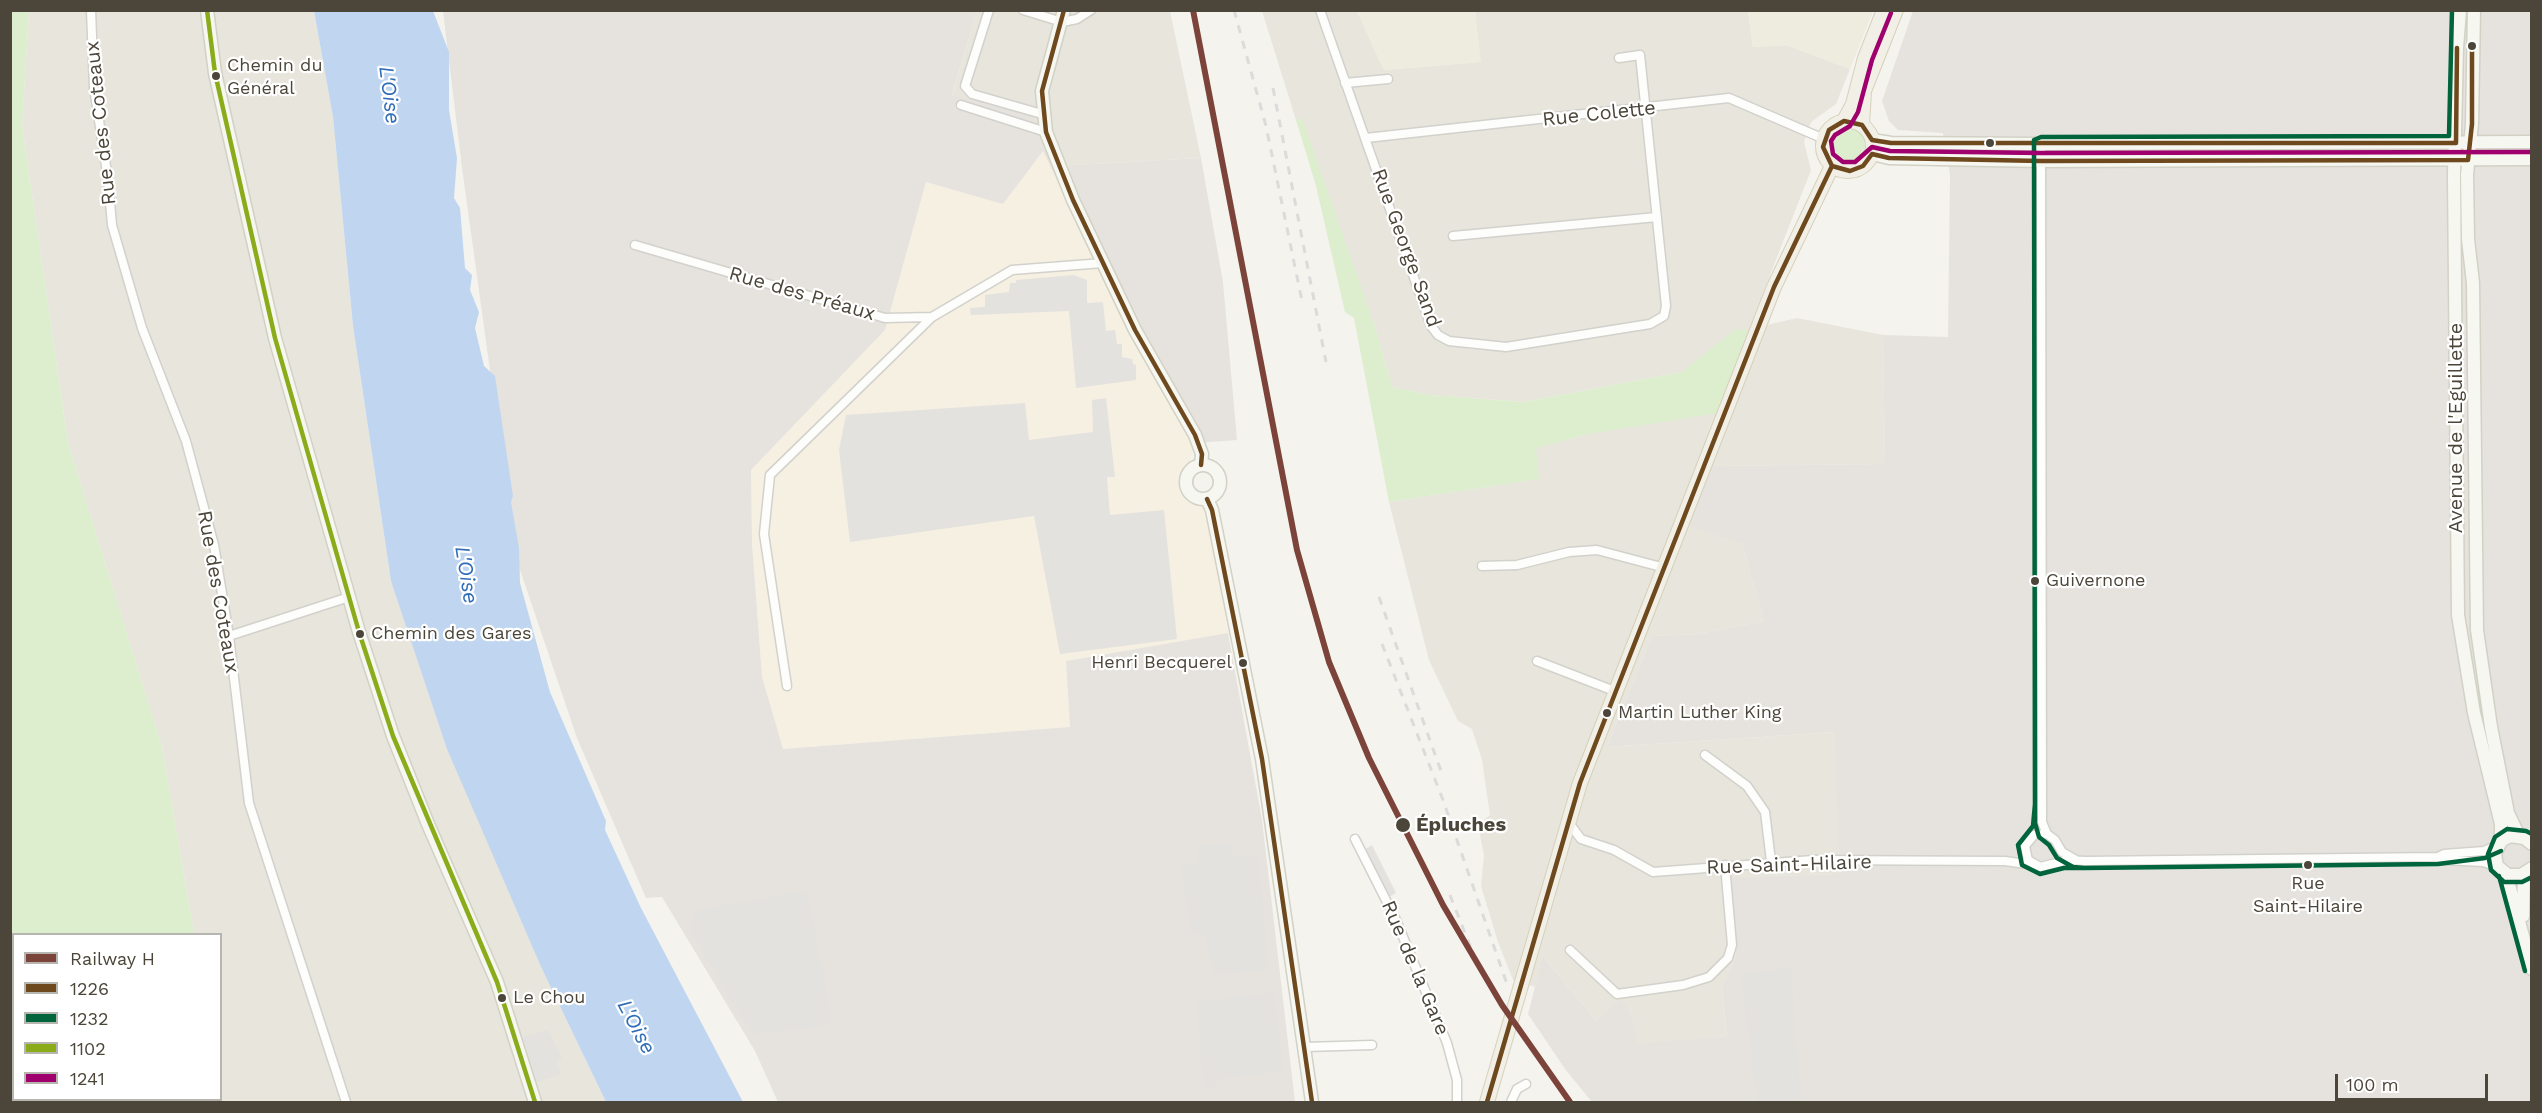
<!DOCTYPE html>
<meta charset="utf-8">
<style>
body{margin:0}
#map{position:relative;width:2542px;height:1113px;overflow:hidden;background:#f4f3ee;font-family:"Work Sans",sans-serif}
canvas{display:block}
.frame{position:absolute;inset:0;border:12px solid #4b4639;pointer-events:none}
.legend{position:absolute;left:12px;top:933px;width:210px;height:168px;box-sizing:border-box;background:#fff;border:2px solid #b7b5b0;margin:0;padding:8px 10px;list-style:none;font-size:18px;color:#4b4639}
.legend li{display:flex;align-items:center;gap:12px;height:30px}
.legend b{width:30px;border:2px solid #b7b5b0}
.scale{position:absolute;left:2335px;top:1074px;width:153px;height:27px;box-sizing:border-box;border:3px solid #4b4639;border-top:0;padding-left:8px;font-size:18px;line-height:21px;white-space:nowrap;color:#4b4639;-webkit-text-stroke:4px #fff;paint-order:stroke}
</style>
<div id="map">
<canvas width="2542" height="1113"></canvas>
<div class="frame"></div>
<ul class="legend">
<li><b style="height:8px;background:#7b4339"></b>Railway H</li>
<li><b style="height:8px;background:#6e491e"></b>1226</li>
<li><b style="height:8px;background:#00643c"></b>1232</li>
<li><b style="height:8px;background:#8bac1a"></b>1102</li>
<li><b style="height:8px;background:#a0006e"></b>1241</li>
</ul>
<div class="scale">100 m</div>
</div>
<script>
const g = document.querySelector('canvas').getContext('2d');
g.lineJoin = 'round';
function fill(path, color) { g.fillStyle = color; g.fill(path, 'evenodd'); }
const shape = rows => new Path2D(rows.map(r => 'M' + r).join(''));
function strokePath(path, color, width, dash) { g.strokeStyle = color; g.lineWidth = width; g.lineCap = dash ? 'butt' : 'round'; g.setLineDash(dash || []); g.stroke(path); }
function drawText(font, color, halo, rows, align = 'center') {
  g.font = font + ' "Work Sans",sans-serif'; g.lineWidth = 4.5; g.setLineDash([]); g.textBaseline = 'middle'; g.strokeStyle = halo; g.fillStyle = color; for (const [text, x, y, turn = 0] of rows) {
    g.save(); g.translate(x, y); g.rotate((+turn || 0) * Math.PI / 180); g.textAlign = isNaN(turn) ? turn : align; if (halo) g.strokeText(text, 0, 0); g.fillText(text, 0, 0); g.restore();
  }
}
fill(shape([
 [29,11,314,11,333,117,353,326,391,581,542,969,606,1102,11,1102,10,1067,13,1065,14,1100,220,1100,220,934,194,934,162,747,68,443,22,126],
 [977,11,1170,11,1201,158,1056,166,1039,133,952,96],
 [1262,11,1357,11,1384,70,1480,62,1475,11,1748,11,1753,47,1786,45,1850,69,1836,104,1811,122,1804,142,1811,170,1749,329,1797,318,1883,335,1885,464,1710,466,1742,543,1764,621,1698,634,1652,636,1607,747,1836,732,1839,874,1728,877,1736,956,1722,986,1727,1036,1638,1045,1632,1016,1621,999,1596,1021,1544,957,1535,987,1513,980,1498,942,1481,886,1484,856,1478,824,1490,815,1482,760,1472,729,1458,721,1429,660,1389,502,1538,479,1535,448,1588,434,1682,372,1524,402,1430,395,1392,387,1374,324,1296,120]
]), '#e7e5dc');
fill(shape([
 [1043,151,1123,318,1195,443,1182,485,1206,507,1228,633,1066,661,1070,727,782,749,762,677,752,544,751,470,885,330,926,182,1003,203]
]), '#f6f0e2');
fill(shape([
 [443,11,977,11,952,95,1031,114,1056,166,1201,158,1223,282,1237,440,1195,443,1123,318,1043,151,1003,204,926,182,885,330,751,470,752,544,762,677,783,749,1070,727,1066,661,1228,633,1262,820,1295,1102,778,1102,755,1051,662,897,646,898,577,738,516,558,462,168],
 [1913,11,2531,11,2531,1102,1592,1102,1565,1069,1528,1014,1543,956,1596,1021,1621,998,1632,1016,1638,1044,1727,1036,1722,986,1736,956,1728,877,1839,874,1835,732,1607,747,1652,636,1698,634,1764,621,1742,543,1685,525,1710,466,1885,464,1883,335,1948,337,1950,175,1943,133,1898,130,1889,121,1882,101]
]), '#e6e3de');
fill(shape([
 [1357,11,1475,11,1481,62,1384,70],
 [1748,11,1748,10,1873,11,1850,69,1786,45,1753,47]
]), '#eeecde');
fill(shape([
 [29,11,22,126,68,443,162,747,194,934,14,934,14,1065,11,1067,10,11],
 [1302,118,1374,324,1392,387,1430,395,1524,402,1682,372,1736,329,1748,330,1719,413,1588,434,1536,448,1539,479,1389,502,1354,318,1345,312,1316,186,1296,120],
 '1829 145a18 18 0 1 1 36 0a18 18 0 1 1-36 0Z'
]), '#ddeecf');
fill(shape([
 [1074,275,1087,280,1087,303,1103,302,1106,331,1115,330,1117,344,1122,344,1122,357,1132,359,1133,364,1136,365,1136,380,1076,388,1069,311,971,315,970,308,985,307,985,295,1009,292,1010,283,1016,283,1016,280],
 [1106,398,1115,477,1107,477,1110,515,1164,510,1177,639,1060,654,1034,516,850,542,839,450,846,415,1025,403,1029,440,1093,432,1092,400],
 [1230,843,1233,857,1258,854,1269,970,1213,975,1206,934,1191,934,1181,865,1198,863,1198,846],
 [1372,845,1396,893,1389,897,1364,850],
 [807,890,830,1012,829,1026,752,1034,689,929,696,910],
 [1791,967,1800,1102,1757,1102,1741,975],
 [1274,992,1284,1072,1216,1079,1216,1087,1204,1087,1196,1002],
 [548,1030,562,1058,556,1061,561,1075,536,1082,523,1037]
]), '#e3e2de');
fill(shape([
 [314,11,433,11,449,52,449,110,457,158,454,198,460,208,465,268,472,275,470,290,479,312,475,328,484,366,495,376,513,496,511,502,519,548,520,583,550,692,606,821,605,830,641,908,743,1102,606,1102,542,969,447,749,391,581,353,326,333,117]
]), '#c0d6f0');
const street = shape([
 [91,10,94,88,108,179,112,225,142,328,186,441,214,545,229,636,249,803,346,1102],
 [989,10,965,86,972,94,1042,114],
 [1023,10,1062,22,1077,19,1091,10],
 [1320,10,1431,326,1438,335,1449,341,1506,347,1650,324,1664,316,1666,306,1640,55,1619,58],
 [1345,83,1388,79],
 [961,105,1046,132],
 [1366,138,1729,98,1824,139],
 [2041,144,2042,822,2047,834],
 [1453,236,1657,217],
 [635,245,885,318,932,317,1012,270,1103,263],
 [1482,566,1517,565,1569,552,1597,550,1665,568],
 [229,636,349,597],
 [1537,661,1617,692],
 [787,686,764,534,770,475,932,317],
 [1705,755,1747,786,1765,812,1771,861],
 [1569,823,1581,839,1614,850,1653,872,1813,860,2005,861,2033,865],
 [1355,839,1396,920,1447,1043,1457,1080,1457,1102],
 [2438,857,2444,854,2484,851,2498,845],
 [2076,860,2062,852,2055,840,2047,834,2034,835,2025,846,2028,860,2040,867,2069,860,2085,861,2438,857,2444,860,2483,862,2498,867],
 [1570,950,1617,994,1683,985,1709,977,1728,958,1732,945,1725,865],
 [1305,1047,1372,1045],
 [1511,1102,1517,1089,1526,1084]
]);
const secondary = shape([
 [207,10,215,73,275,338,359,632,393,736,428,824,497,982,535,1102],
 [1064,10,1042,91,1046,132,1073,200,1135,330,1195,435,1202,454,1201,465],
 [2460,10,2457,48,2454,176,2458,615,2474,713,2501,824,2501,841],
 [2474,10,2472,124,2467,175,2468,239,2473,283,2477,630,2491,727,2508,813,2519,836],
 [1872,140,1891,143,2041,144,2532,142],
 [1872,154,1889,158,2041,161,2532,159],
 '1186 482a17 17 0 1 1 34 0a17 17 0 1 1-34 0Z',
 [1207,499,1212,510,1262,759,1312,1102],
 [2532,844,2524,838,2510,836,2501,841,2495,854,2497,866,2508,875,2521,875,2532,868],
 [2506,874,2532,969],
 [2523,916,2524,874]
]);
const primary = shape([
 [1844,121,1853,104,1865,58,1884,10],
 '1823 146a25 25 0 1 1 50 0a25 25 0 1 1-50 0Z',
 [1862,125,1864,91,1896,10],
 [1487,1102,1580,783,1774,287,1832,166]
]);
strokePath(street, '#d2d1cb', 11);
strokePath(secondary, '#d2d1c5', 15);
strokePath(primary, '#d6d1bc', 16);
strokePath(street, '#fdfdfc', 8);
strokePath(secondary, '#f7f7f1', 12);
strokePath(primary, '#f2f0e6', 14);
strokePath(shape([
 [1234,10,1266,126,1303,306],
 [1273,88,1326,362],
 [1379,597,1442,774],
 [1382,644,1443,800,1508,987],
 [1450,895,1478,966],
 [1546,1068,1572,1102]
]), '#dbdbda', 3, [8, 8]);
strokePath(shape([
 [1064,10,1042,91,1046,132,1073,200,1135,330,1195,435,1202,454,1201,465],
 [2457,48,2456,143,1891,143,1872,140,1862,125,1844,121,1829,130,1823,147,1832,166,1850,171,1863,166,1872,154,1889,158,2041,161,2468,160,2472,124,2472,46],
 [1207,499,1212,510,1262,759,1312,1102],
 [1487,1102,1580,783,1774,287,1832,166]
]), '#6e491e', 4.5);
strokePath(shape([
 [2452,10,2449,136,2041,137,2034,140,2035,823,2039,837,2049,845,2057,858,2073,867,2084,868,2438,864,2485,858,2501,851],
 [2035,804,2033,826,2018,845,2022,865,2040,874,2064,868,2091,868],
 [2532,834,2526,831,2507,829,2495,837,2488,854,2491,870,2504,882,2522,882,2532,877],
 [2499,876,2525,971]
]), '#00643c', 4.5);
strokePath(shape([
 [207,10,215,73,275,338,359,632,393,736,497,982,535,1102]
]), '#8bac1a', 4.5);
strokePath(shape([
 [1891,13,1872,60,1858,112,1850,126,1835,135,1831,141,1833,154,1843,162,1855,162,1872,147,1890,151,2041,153,2532,152]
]), '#a0006e', 4.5);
strokePath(shape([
 [1193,10,1297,550,1329,662,1369,758,1443,905,1502,1005,1570,1102]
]), '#7b4339', 6);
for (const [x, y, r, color] of [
 [2472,46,5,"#4b4639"],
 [216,76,5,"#4b4639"],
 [1990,143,5,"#4b4639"],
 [2035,581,5,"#4b4639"],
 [360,634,5,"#4b4639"],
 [1243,663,5,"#4b4639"],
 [1607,713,5,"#4b4639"],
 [1403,825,8,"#4b4639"],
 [2308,865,5,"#4b4639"],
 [502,998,5,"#4b4639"]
]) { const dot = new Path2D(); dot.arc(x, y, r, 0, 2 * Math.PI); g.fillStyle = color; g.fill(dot); strokePath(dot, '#fff', 2); }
drawText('18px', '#4b4639', '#fff', [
 ["Chemin du",227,66],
 ["Général",227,89],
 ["Guivernone",2046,581],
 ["Chemin des Gares",371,634],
 ["Henri Becquerel",1232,663,"right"],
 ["Martin Luther King",1618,713],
 ["Rue",2308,884,"center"],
 ["Saint-Hilaire",2308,907,"center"],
 ["Le Chou",513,998]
], 'left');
drawText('20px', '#4b4639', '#fff', [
 ["Rue Colette",1599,114,-6],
 ["Rue des Coteaux",101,123,-96],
 ["Rue George Sand",1406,248,70],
 ["Rue des Préaux",802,294,16],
 ["Avenue de l'Eguillette",2456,428,-90],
 ["Rue des Coteaux",218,592,80],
 ["Rue Saint-Hilaire",1789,865,-2],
 ["Rue de la Gare",1415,968,67]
]);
drawText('bold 20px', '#4b4639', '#fff', [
 ["Épluches",1416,825]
], 'left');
drawText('italic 21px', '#306db8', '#fff', [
 ["L'Oise",389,95,83],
 ["L'Oise",466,575,81],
 ["L'Oise",636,1027,62]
]);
</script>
